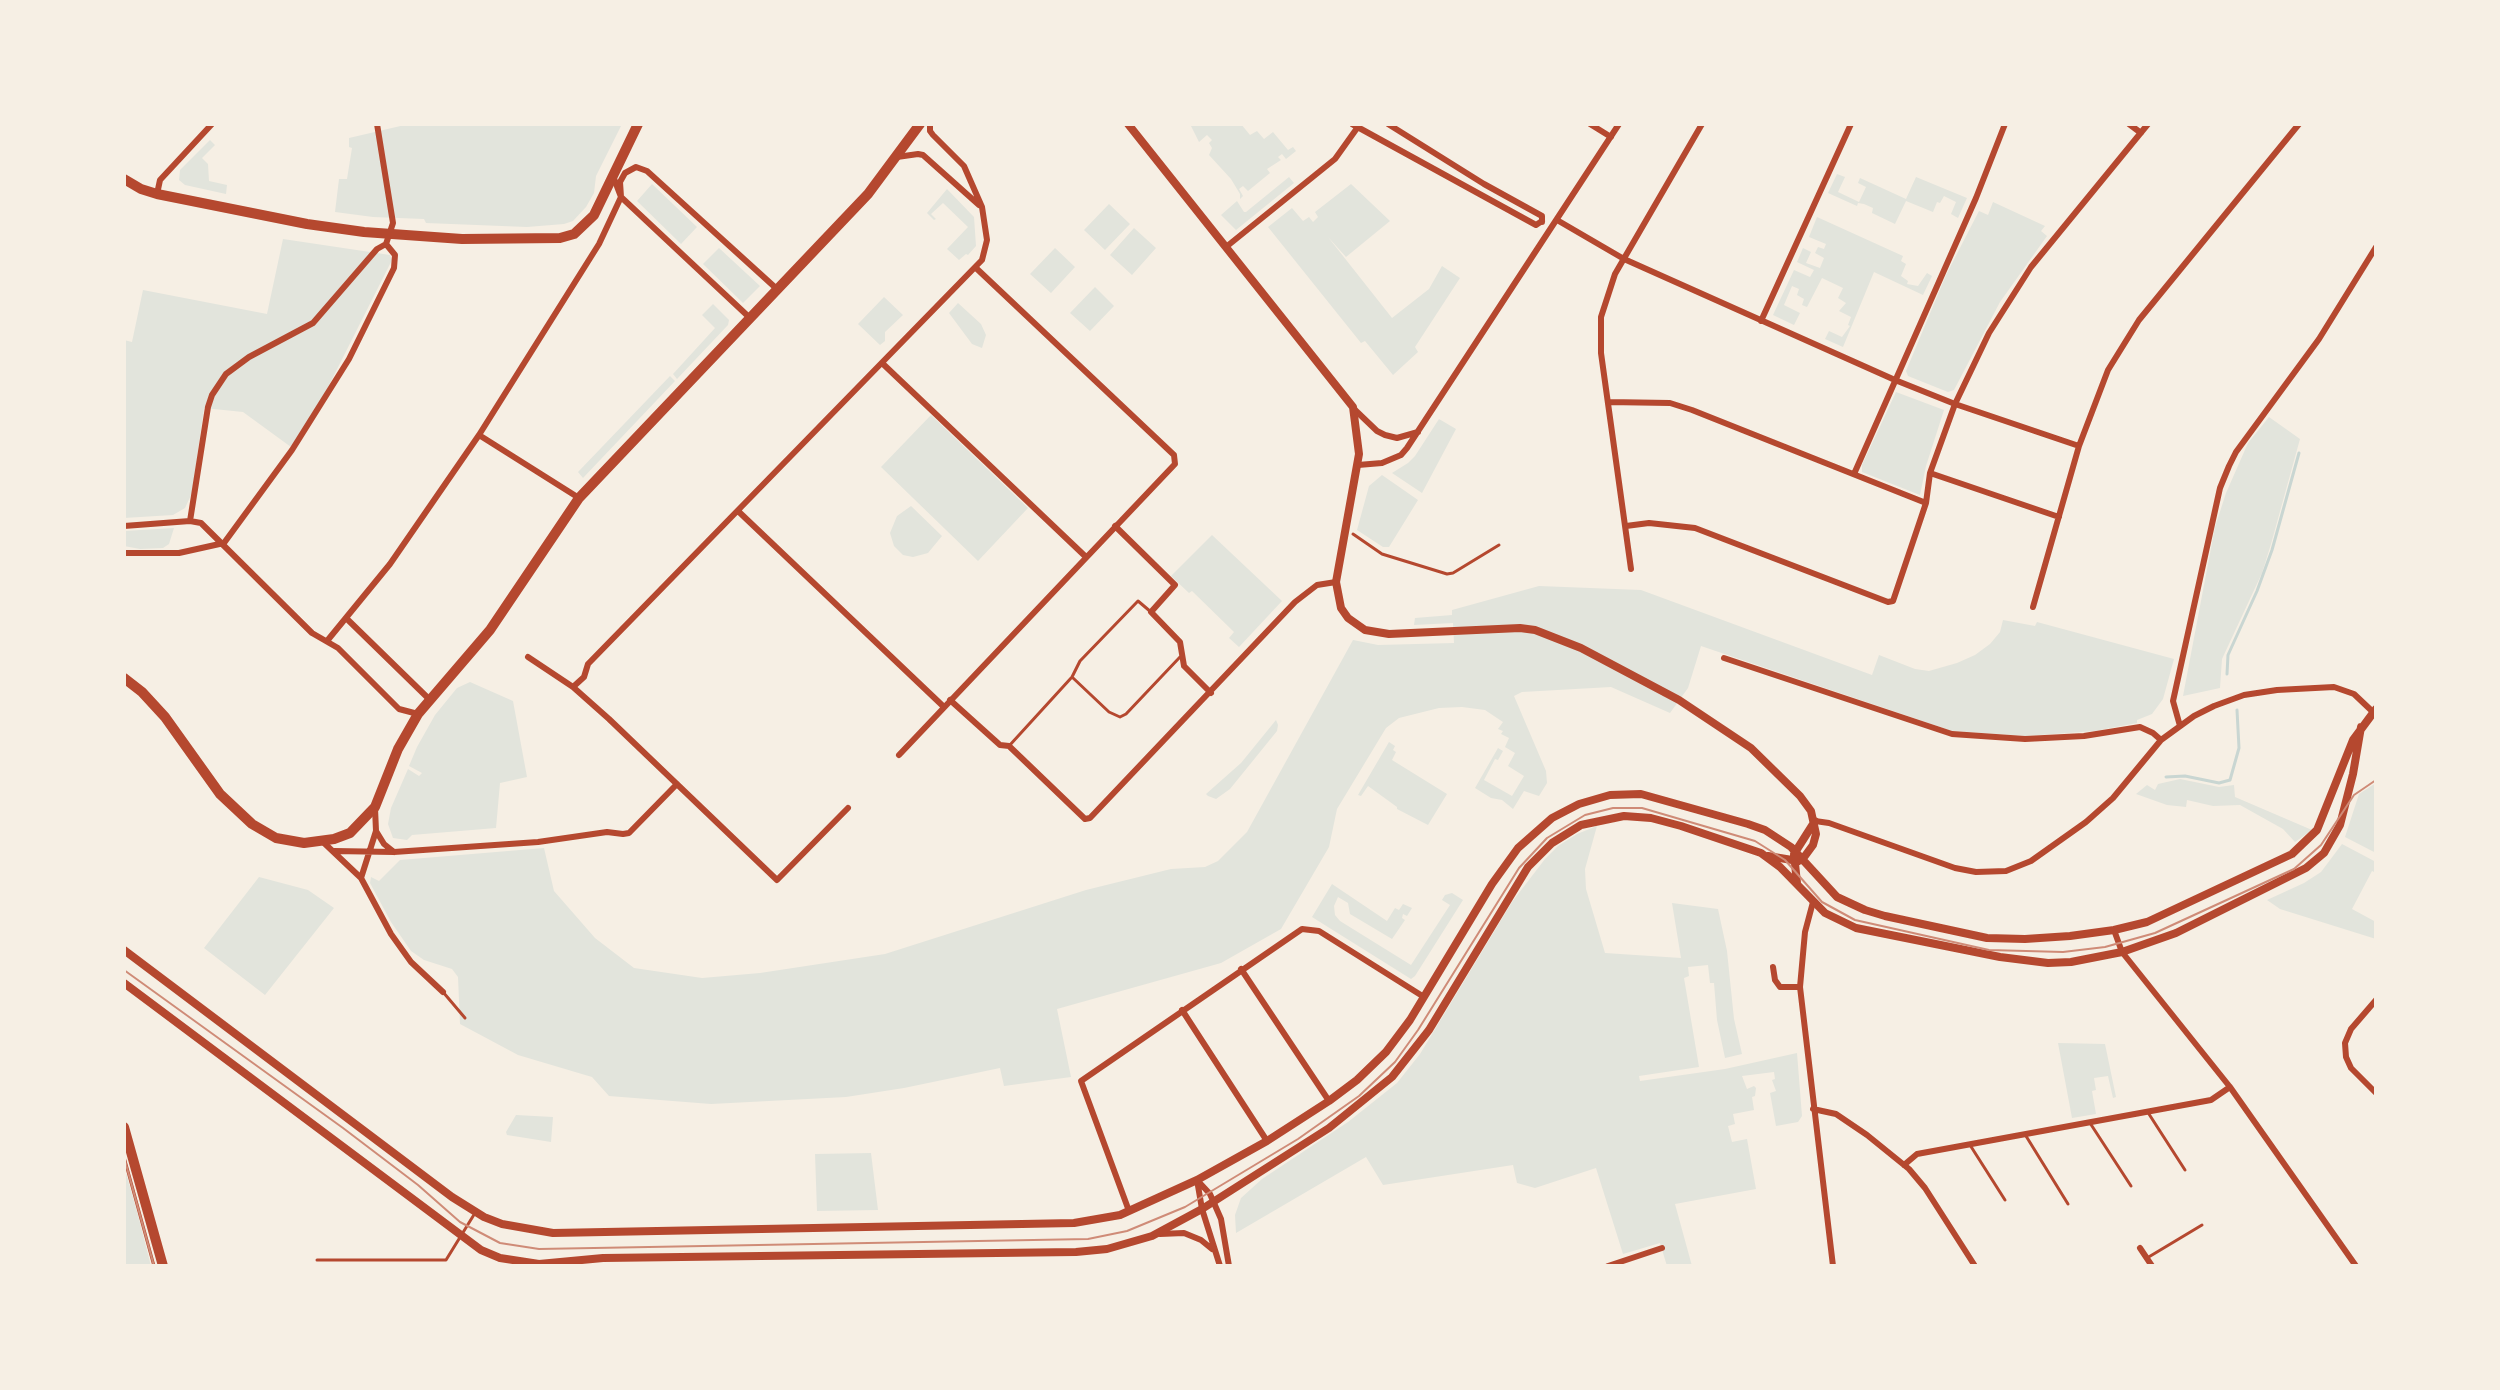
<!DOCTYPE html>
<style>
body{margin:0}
#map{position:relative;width:2500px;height:1390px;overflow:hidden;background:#f6efe4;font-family:"Public Sans",sans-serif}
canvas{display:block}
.frame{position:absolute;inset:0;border:126px solid #f6efe4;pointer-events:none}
</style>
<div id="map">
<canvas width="2500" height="1390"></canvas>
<div class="frame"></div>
</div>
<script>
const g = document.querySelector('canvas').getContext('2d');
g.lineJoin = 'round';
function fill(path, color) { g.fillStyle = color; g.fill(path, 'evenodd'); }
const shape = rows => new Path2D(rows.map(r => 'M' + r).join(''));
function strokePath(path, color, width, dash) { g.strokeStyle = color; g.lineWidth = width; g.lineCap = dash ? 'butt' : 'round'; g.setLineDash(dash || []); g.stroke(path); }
fill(shape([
 [409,124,622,124,596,176,594,193,586,207,573,221,564,224,527,227,426,223,424,219,373,217,335,212,339,179,347,179,352,148,349,147,349,138],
 [1190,124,1241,124,1250,135,1257,131,1264,139,1273,132,1288,150,1293,147,1296,151,1286,159,1282,154,1278,157,1281,160,1267,169,1270,173,1248,191,1243,186,1239,189,1243,196,1240,199,1240,194,1231,179,1209,155,1212,148,1209,143,1212,140,1207,135,1199,142],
 [210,140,215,145,202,158,208,164,209,181,227,185,226,194,185,185,179,180,180,170],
 [1837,174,1845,177,1838,192,1859,202,1866,187,1858,183,1860,178,1906,199,1916,177,1967,198,1958,218,1951,214,1956,202,1944,196,1940,203,1937,202,1933,212,1906,201,1895,224,1872,213,1873,208,1864,204,1858,203,1857,206,1828,193],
 [1289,177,1294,183,1236,230,1221,215,1237,201,1244,212,1246,212],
 [652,184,697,227,681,244,637,201],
 [1351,184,1390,221,1346,257,1328,237,1392,318,1429,289,1442,266,1460,278,1415,347,1418,352,1393,375,1365,341,1361,343,1268,227,1292,208,1303,221,1309,217,1313,222,1318,217,1315,212],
 [947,189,974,217,976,246,968,255,966,254,959,260,947,249,968,227,943,203,931,214,936,219,934,220,927,213],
 [1993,202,2045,226,2041,231,2047,236,2000,302,1954,390,1948,392,1908,376,1906,371,1946,275,1979,211,1988,215],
 [1109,204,1130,224,1105,250,1084,230],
 [1817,217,1903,256,1901,261,1906,264,1901,276,1908,281,1907,284,1918,286,1927,273,1932,276,1923,295,1874,272,1843,347,1825,339,1829,331,1842,337,1850,326,1848,325,1851,317,1839,311,1846,303,1838,298,1843,288,1822,278,1807,307,1802,305,1804,299,1797,295,1799,289,1792,286,1784,305,1800,313,1794,325,1773,315,1794,270,1810,277,1814,270,1797,262,1803,248,1811,252,1806,263,1820,268,1824,258,1815,253,1818,247,1824,249,1826,244,1809,237],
 [1134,228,1156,248,1132,275,1110,255],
 [283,239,390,255,392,260,319,405,291,447,243,412,204,408,192,493,185,508,173,515,124,518,124,340,132,342,143,290,267,314],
 [719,248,760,286,743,303,703,264],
 [1055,248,1075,267,1051,293,1030,274],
 [1095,287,1114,306,1090,331,1070,313],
 [884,297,903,315,885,332,885,341,880,345,858,324],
 [958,303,981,324,986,335,982,348,972,344,949,313],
 [713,304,729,320,728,325,677,379,673,374,715,328,702,315],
 [670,376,675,381,583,478,578,472],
 [1896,392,1944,410,1926,466,1920,495,1862,472,1862,465],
 [931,415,1028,508,978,561,881,467],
 [2269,417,2300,439,2271,544,2262,573,2222,659,2220,688,2183,696,2215,527,2226,493,2248,443],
 [1439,419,1456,429,1422,493,1392,473,1408,463,1415,456],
 [1382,475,1418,500,1389,547,1383,547,1357,530,1369,486],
 [911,506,942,536,928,553,913,557,903,555,894,546,890,533,897,516],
 [174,528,169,544,163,548,140,549,124,546,124,531],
 [1212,535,1282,601,1239,647,1229,638,1234,632,1192,591,1189,593,1171,576],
 [1539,586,1641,590,1872,675,1879,655,1915,669,1929,671,1957,663,1975,655,1990,644,2000,632,2003,620,2035,626,2037,622,2174,659,2163,699,2152,714,2137,720,2137,723,2095,731,2026,736,1952,731,1701,646,1688,688,1670,713,1611,687,1522,692,1514,696,1546,771,1547,783,1539,796,1524,791,1513,809,1502,800,1491,798,1475,788,1498,748,1503,751,1498,760,1495,759,1484,780,1512,796,1524,776,1508,766,1515,753,1505,747,1509,738,1501,734,1503,731,1498,729,1503,722,1485,710,1462,707,1439,708,1399,718,1386,728,1337,809,1329,847,1281,929,1221,963,1057,1009,1071,1077,1004,1086,1000,1068,904,1088,846,1097,711,1104,609,1096,592,1077,518,1055,460,1024,458,977,452,969,424,960,411,951,391,922,370,883,371,877,379,881,400,860,544,848,554,891,595,938,634,968,702,978,760,973,885,954,1086,890,1171,869,1205,867,1218,861,1247,832,1353,640,1378,645,1454,643,1453,623,1414,625,1415,618,1452,615,1452,610],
 [470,682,513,701,527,777,500,783,496,828,412,835,407,840,393,838,388,824,391,808,408,769,419,776,422,773,409,766,417,747,435,715,457,688],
 [1276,720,1278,725,1277,731,1230,789,1216,799,1208,796,1206,794,1241,763],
 [1389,742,1395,746,1393,750,1396,752,1392,760,1447,794,1428,825,1397,809,1397,807,1368,786,1361,796,1358,795],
 [2180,779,2219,787,2234,785,2235,797,2312,830,2295,842,2283,829,2240,805,2213,806,2187,800,2186,807,2167,805,2136,794,2147,785,2155,790,2158,784],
 [2376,783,2376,853,2345,837,2359,794],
 [1597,826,1585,869,1586,889,1605,953,1681,958,1672,903,1718,909,1727,951,1734,1019,1742,1054,1725,1058,1717,1020,1714,983,1710,983,1708,965,1688,967,1689,976,1684,978,1699,1067,1639,1076,1640,1081,1725,1069,1797,1053,1802,1116,1798,1122,1776,1126,1770,1093,1776,1091,1772,1080,1775,1079,1774,1072,1742,1076,1747,1089,1754,1086,1756,1088,1755,1096,1752,1097,1754,1110,1733,1114,1735,1124,1728,1126,1732,1142,1747,1139,1756,1189,1675,1204,1692,1266,1667,1266,1660,1243,1623,1254,1596,1168,1535,1188,1517,1183,1513,1165,1383,1185,1366,1157,1236,1233,1235,1215,1241,1198,1262,1179,1348,1122,1397,1083,1420,1054,1512,902,1545,859,1558,846,1577,834],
 [2342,844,2376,862,2376,873,2372,871,2352,909,2376,922,2376,939,2280,909,2267,900,2304,883,2321,872],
 [259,877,308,890,334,908,265,995,204,948],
 [1332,884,1387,921,1395,908,1399,910,1403,904,1412,908,1407,916,1403,914,1402,918,1405,920,1392,939,1350,914,1348,903,1338,897,1334,906,1335,915,1340,921,1411,965,1450,905,1442,900,1445,895,1452,893,1463,900,1415,976,1411,979,1312,917],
 [2058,1043,2105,1044,2116,1097,2113,1098,2108,1076,2094,1078,2096,1090,2092,1091,2096,1114,2072,1118],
 [516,1115,553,1117,551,1142,507,1135,506,1132],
 [871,1153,878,1210,817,1211,815,1154],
 [124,1166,138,1215,151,1266,124,1266]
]), '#e2e4dc');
strokePath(shape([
 [2227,674,2228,655,2257,591,2272,550,2299,453],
 [2166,777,2185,776,2219,783,2230,780,2239,748,2237,710]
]), '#c9d6d2', 3);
strokePath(shape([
 [1353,534,1382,554,1447,574,1453,573,1499,545],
 [1072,677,1109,712,1120,717,1126,714,1180,657],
 [1009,746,1072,677,1080,661,1138,601,1151,612],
 [443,992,465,1018],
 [2147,1111,2185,1170],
 [2090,1123,2131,1186],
 [2026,1136,2068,1204],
 [1970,1145,2005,1200],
 [124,1157,154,1266],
 [2147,1258,2202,1225],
 [317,1260,446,1260,475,1213]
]), '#b5482f', 3);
strokePath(shape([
 [1352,124,1536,225,1542,221],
 [1388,124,1484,184,1542,216,1542,222],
 [1590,124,1611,137],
 [2129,124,2141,133],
 [897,157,918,154,923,155,979,205],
 [613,176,621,197,750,318],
 [157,194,160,180,212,124],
 [621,197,620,182,625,173,636,167,647,171,778,290],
 [1557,220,1624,259,1895,380,1955,404,2079,446],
 [1226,247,1335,159,1360,124],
 [1761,321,1851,124],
 [882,363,1086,557],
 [1608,402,1670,403,1692,410,1926,503],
 [1353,408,1377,431,1385,435,1397,438,1418,432],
 [479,435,579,498],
 [1358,465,1382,463,1401,455,1407,448,1619,124],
 [1930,473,2059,517],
 [1854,474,1976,198,2005,124],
 [738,511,944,707],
 [190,521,208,407,212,395,226,374,249,357,313,323,377,249,386,244,393,223,377,124],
 [124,526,190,521,201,523,312,633,338,648,399,709,418,714],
 [1115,526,1175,585,1151,612,1180,642,1184,666,1211,693],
 [1626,526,1649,523,1695,528,1888,602,1893,601,1926,503,1930,473,1955,404,1989,333,2031,267,2148,124],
 [124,553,179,553,224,543,292,450,349,359,394,268,395,255,386,244],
 [1631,569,1601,353,1601,317,1615,274,1702,124],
 [2033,607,2079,446,2108,370,2139,320,2299,124],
 [346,618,429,699],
 [327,641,390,564,479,435,599,244,621,197],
 [528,657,573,687,609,719,777,880,848,808],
 [1724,658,1952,734,2025,739,2084,736,2140,727,2153,733,2161,740],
 [573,687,584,677,588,664,982,260,987,240,982,207,964,166,933,135,930,131,930,124],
 [950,700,1000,745,1009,746,1085,819,1090,818,1295,602,1317,585,1336,582],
 [2180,726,2173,701,2220,488,2229,466,2236,452,2319,339,2376,247],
 [899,755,1175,464,1174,455,976,268],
 [1815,821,1829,823,1955,868,1976,872,2006,871,2031,861,2086,822,2113,798,2161,740,2194,716,2214,706,2244,695,2277,690,2334,687,2354,694,2373,712],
 [376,831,384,844,394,852],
 [323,842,361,878,391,934,411,962,443,992],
 [334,851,394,852,538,842,607,832,623,834,629,833,677,784],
 [361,878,376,831,375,808],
 [1813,902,1805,932,1800,987,1833,1266],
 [2114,930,2122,952,2230,1087,2356,1266],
 [1773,967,1775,980,1780,987,1800,987],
 [1241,969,1329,1101],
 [2376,1000,2351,1029,2345,1043,2346,1057,2351,1068,2376,1093],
 [1182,1010,1267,1141],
 [1813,1109,1836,1114,1867,1135,1909,1169,1925,1188,1975,1266],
 [1904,1165,1917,1154,2211,1100,2230,1087],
 [1197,1180,1210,1194,1221,1219,1229,1266],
 [1197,1180,1202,1209,1220,1266],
 [1129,1211,1081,1081,1302,929,1319,931,1424,997],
 [1160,1234,1184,1233,1201,1240,1212,1249],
 [2140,1248,2152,1266],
 [1608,1266,1662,1248]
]), '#b5482f', 6);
strokePath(shape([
 [1128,124,1353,407,1359,454,1336,582,1341,608,1348,618,1365,630,1389,634,1520,628,1535,630,1581,648,1679,700,1751,748,1800,796,1811,811,1816,834,1813,845,1802,860],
 [1768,856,1798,861],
 [1797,883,1794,854,1815,821],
 [124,950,452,1197,484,1217,502,1224,553,1233,1074,1223,1120,1215,1197,1180,1267,1141,1329,1101,1357,1080,1386,1052,1410,1020,1492,884,1518,848,1552,818,1579,804,1610,795,1641,794,1748,824,1765,830,1791,847,1837,897,1865,910,1885,916,1987,938,2025,939,2070,936,2114,930,2147,922,2292,854,2317,830,2353,740,2376,709],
 [124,983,481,1250,500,1258,539,1264,603,1258,1076,1252,1107,1249,1152,1236,1202,1209,1329,1128,1392,1077,1429,1030,1528,867,1552,843,1581,825,1624,816,1651,818,1681,826,1761,853,1780,867,1825,913,1856,928,2000,957,2048,963,2071,962,2122,952,2176,933,2306,868,2324,853,2340,825,2353,774,2361,727]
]), '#b5482f', 8);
strokePath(shape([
 [124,179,141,189,157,194,307,224,364,232,462,239,560,238,574,234,594,215,638,124],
 [124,678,142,692,165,717,220,794,252,824,276,838,304,843,334,839,350,833,375,807,398,749,418,714,490,630,579,498,868,194,920,124],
 [124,1127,163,1266]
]), '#b5482f', 10);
strokePath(shape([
 [124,970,343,1128,418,1185,460,1222,500,1243,539,1249,1088,1239,1127,1231,1185,1207,1298,1139,1359,1096,1395,1062,1418,1030,1519,868,1547,838,1585,815,1613,808,1642,808,1755,841,1785,860,1822,902,1855,920,1989,950,2063,952,2105,947,2155,933,2294,869,2321,845,2354,795,2376,780],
 [124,1157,154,1266]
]), '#cf8b77', 2);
</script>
